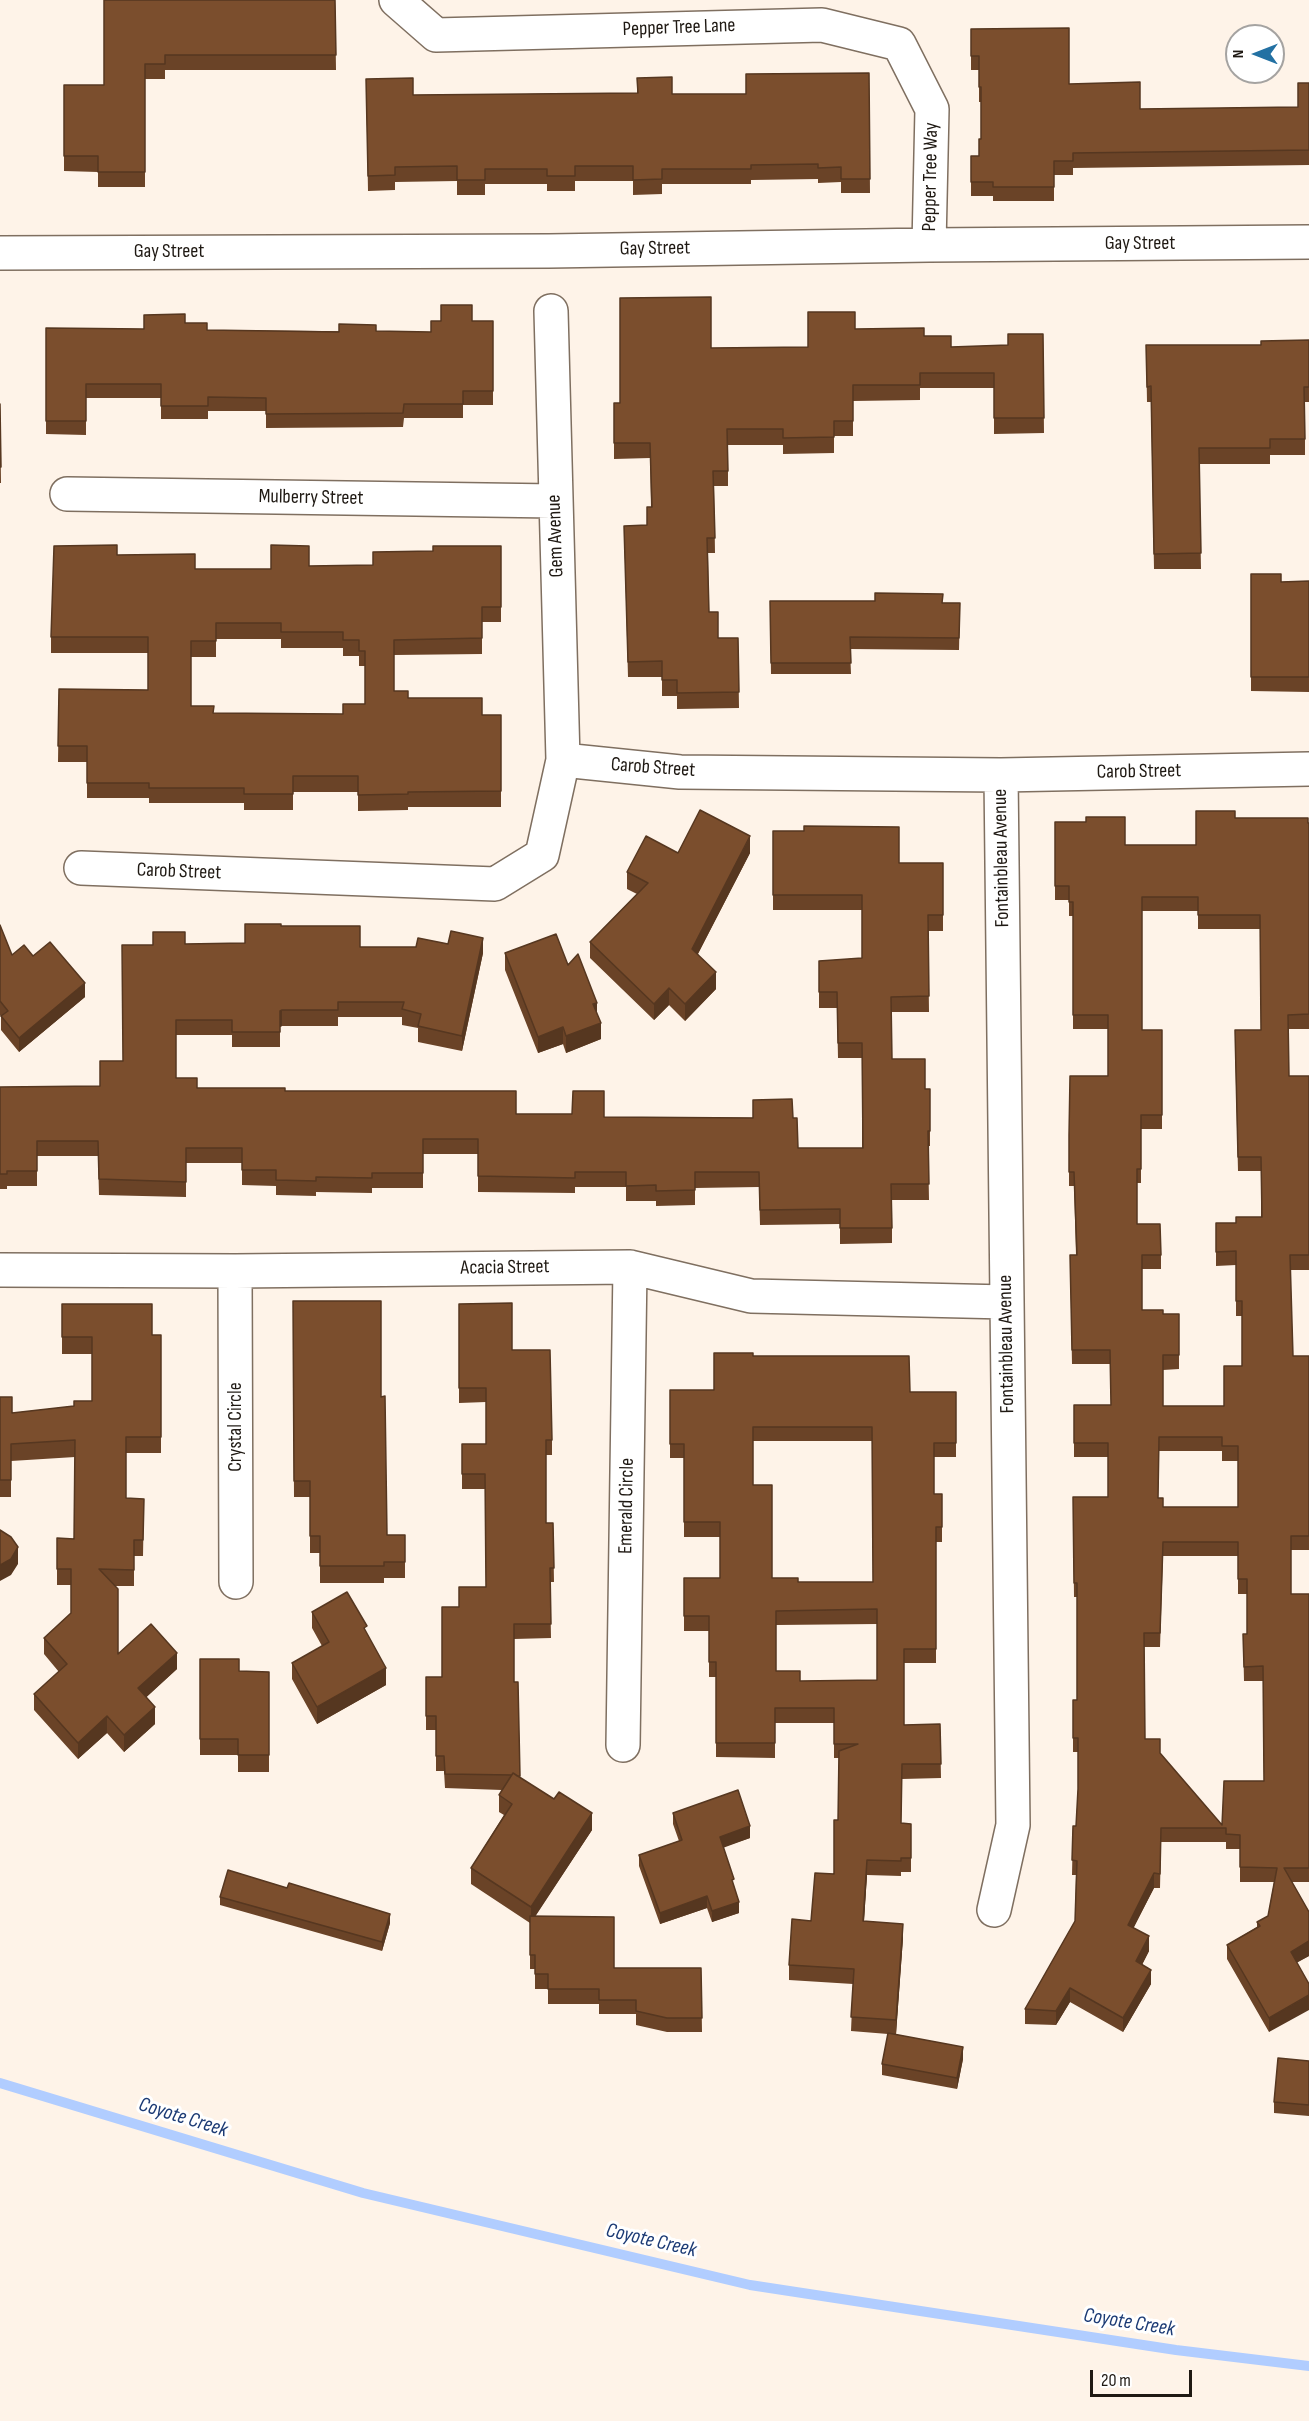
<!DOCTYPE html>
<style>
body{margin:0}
#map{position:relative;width:1309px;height:2421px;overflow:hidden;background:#fef3e8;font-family:"Sofia Sans Condensed",sans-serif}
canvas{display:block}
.north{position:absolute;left:1225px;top:24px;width:60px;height:60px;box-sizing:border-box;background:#fff;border:2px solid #a5a3a1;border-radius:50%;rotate:270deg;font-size:16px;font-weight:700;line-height:24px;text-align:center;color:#1f1913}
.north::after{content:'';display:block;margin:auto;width:21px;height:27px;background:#2371a3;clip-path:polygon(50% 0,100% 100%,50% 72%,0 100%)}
.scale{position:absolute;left:1090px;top:2370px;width:102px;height:27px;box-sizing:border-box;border:3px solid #1f1913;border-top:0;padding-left:8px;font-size:18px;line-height:21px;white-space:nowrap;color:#1f1913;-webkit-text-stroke:4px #fff;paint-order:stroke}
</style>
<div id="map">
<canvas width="1309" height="2421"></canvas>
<div class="north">N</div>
<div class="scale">20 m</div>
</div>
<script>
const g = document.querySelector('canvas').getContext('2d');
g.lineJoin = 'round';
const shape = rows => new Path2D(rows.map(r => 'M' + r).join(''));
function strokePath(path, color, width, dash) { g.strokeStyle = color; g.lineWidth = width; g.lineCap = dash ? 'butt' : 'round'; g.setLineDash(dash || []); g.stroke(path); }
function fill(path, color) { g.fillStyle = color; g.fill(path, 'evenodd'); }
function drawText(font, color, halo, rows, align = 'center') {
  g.font = font + ' "Sofia Sans Condensed",sans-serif'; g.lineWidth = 6; g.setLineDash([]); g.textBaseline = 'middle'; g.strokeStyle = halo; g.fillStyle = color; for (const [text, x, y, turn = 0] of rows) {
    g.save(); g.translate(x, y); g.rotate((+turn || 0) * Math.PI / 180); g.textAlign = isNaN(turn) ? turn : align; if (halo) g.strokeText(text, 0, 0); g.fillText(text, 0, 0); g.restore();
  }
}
strokePath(shape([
 [0,2083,363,2193,750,2285,1176,2350,1309,2366]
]), '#b1cdff', 10);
const minor = shape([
 [396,0,436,35,822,25,899,44,932,109,929,245],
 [0,253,549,251,929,245,1309,242],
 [551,311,563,760],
 [67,494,555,501],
 [81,868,495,884,542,855,563,760,680,772,1001,775,1309,769],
 [0,1270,235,1271,630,1267,751,1296,1006,1302],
 [235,1271,236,1582],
 [623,1745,630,1267],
 [994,1910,1013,1825,1001,775]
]);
strokePath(minor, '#7f6f60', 36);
strokePath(minor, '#fff', 33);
fill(shape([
 [104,0,335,0,336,70,165,70,165,79,145,79,145,187,98,187,98,172,64,171,64,85,104,85],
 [971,29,1069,84,1140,109,1298,107,1309,83,1309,165,1073,168,1073,175,1054,175,1054,201,993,201,993,196,971,196,971,156,979,156,981,139,981,102,979,102,979,70,971,70],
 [869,73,870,193,841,193,841,182,818,183,818,179,751,180,751,184,662,184,662,194,633,195,633,181,575,181,575,191,547,191,547,184,485,184,485,195,457,195,457,181,395,182,395,190,368,191,366,79,413,95,637,93,637,78,672,94,746,94],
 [472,321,493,321,493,405,463,405,463,418,404,418,403,427,266,428,266,411,208,411,208,419,161,419,161,398,86,398,86,435,46,434,46,328,144,329,185,323,207,330,431,332],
 [855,329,924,336,951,347,1008,345,1008,334,1043,334,1044,433,994,434,994,388,920,388,920,400,853,401,853,436,834,436,834,453,783,454,783,445,728,445,728,486,714,486,715,553,708,553,709,612,718,638,738,638,739,708,677,709,677,696,662,696,662,677,628,677,624,526,647,525,651,507,650,458,614,459,614,403,620,403,711,348,808,347],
 [1309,340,1309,402,1305,402,1305,455,1270,455,1270,464,1199,464,1201,569,1154,569,1151,402,1147,402,1146,345,1261,345],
 [0,404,1,483,0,483],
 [501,546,501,622,482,622,482,654,394,655,394,691,408,698,482,715,501,715,501,807,408,807,408,810,358,811,358,792,293,792,293,810,244,810,244,803,149,803,149,798,87,798,87,762,58,762,59,689,148,690,148,653,51,653,51,637,117,555,195,569,271,569,309,566,373,565,433,551],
 [216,639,281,639,281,648,343,648,343,656,359,656,359,666,365,666,365,704,343,714,213,713,191,706,191,657,216,657],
 [1251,574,1281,582,1309,581,1309,692,1251,691],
 [770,601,960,603,959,650,850,649,851,674,771,674],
 [1235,818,1309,823,1309,1029,1288,1029,1289,1076,1309,1076,1309,1270,1290,1270,1293,1356,1309,1356,1309,1550,1291,1550,1291,1594,1309,1594,1309,1882,1292,1882,1309,1912,1309,1956,1297,1962,1269,2032,1227,1959,1227,1945,1257,1927,1257,1922,1268,1916,1274,1882,1240,1882,1240,1849,1226,1849,1226,1842,1161,1842,1160,1888,1154,1888,1133,1928,1149,1951,1142,1965,1151,1984,1123,2032,1070,2002,1056,2025,1025,2024,1025,2009,1075,1921,1076,1875,1072,1875,1073,1826,1076,1826,1078,1789,1078,1752,1073,1752,1073,1700,1077,1700,1077,1597,1074,1597,1073,1497,1108,1497,1108,1457,1074,1457,1074,1405,1111,1405,1110,1364,1072,1364,1070,1255,1076,1255,1074,1186,1069,1186,1069,1135,1108,1076,1108,1029,1073,1029,1073,916,1069,916,1069,900,1055,900,1055,822,1125,845,1196,845],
 [1142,911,1198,911,1198,929,1260,929,1261,1030,1235,1044,1238,1171,1261,1171,1261,1217,1236,1223,1216,1223,1216,1266,1236,1265,1236,1316,1242,1316,1242,1366,1224,1406,1163,1406,1163,1370,1179,1369,1179,1314,1163,1314,1142,1310,1142,1269,1161,1269,1161,1255,1137,1224,1137,1183,1141,1183,1141,1129,1162,1129,1162,1030,1142,1030],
 [1159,1451,1222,1451,1222,1461,1238,1461,1238,1507,1163,1507,1158,1498],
 [1163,1556,1238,1556,1238,1594,1247,1594,1247,1634,1243,1634,1244,1681,1263,1681,1264,1781,1222,1825,1160,1753,1145,1739,1144,1647,1160,1647],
 [773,831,899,863,943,863,943,931,928,931,929,1012,891,1012,892,1059,925,1089,930,1131,930,1146,928,1146,929,1200,892,1200,892,1243,840,1244,840,1224,760,1225,759,1187,695,1188,695,1205,656,1206,656,1201,626,1201,626,1187,575,1187,575,1193,478,1192,478,1154,423,1154,423,1188,372,1188,372,1193,316,1192,316,1196,276,1195,276,1186,242,1185,242,1163,186,1163,186,1197,99,1195,98,1156,37,1156,37,1186,7,1186,7,1189,0,1189,0,1087,100,1086,123,1061,185,944,245,943,281,926,360,947,483,953,462,1051,418,1042,418,1028,402,1025,402,1017,338,1017,338,1026,282,1026,280,1027,280,1047,232,1047,232,1035,176,1035,176,1078,197,1088,285,1091,516,1114,604,1117,793,1118,798,1148,862,1148,862,1058,838,1058,837,1008,819,1008,819,961,862,958,862,910,773,910],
 [678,853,750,853,698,954,716,989,685,1021,669,1005,654,1020,590,958,590,942,637,894,627,889,627,872],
 [0,925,12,955,33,956,85,997,19,1052,1,1030,1,1017,0,1015],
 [505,953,568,965,597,1014,601,1039,566,1053,563,1044,538,1053,505,970],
 [293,1301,381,1397,387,1535,405,1535,405,1578,384,1578,384,1583,320,1583,320,1553,310,1553,310,1497,294,1497],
 [62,1304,152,1335,161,1335,161,1453,126,1453,126,1498,144,1499,143,1556,134,1556,134,1586,115,1586,118,1654,177,1669,146,1697,155,1724,124,1752,107,1733,78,1759,34,1710,34,1694,59,1672,44,1654,44,1638,71,1613,71,1585,57,1585,57,1538,74,1539,75,1457,11,1461,11,1497,0,1497,0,1397,12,1413,74,1406,92,1401,92,1354,62,1354],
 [459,1304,512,1350,552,1440,552,1455,546,1455,546,1523,553,1523,554,1582,550,1582,551,1638,514,1639,514,1682,518,1682,520,1777,592,1830,535,1916,614,1968,701,1968,702,2032,667,2032,636,2025,636,2014,599,2014,599,2004,548,2004,548,1989,535,1989,535,1969,530,1969,530,1923,471,1884,471,1868,504,1815,499,1812,499,1795,502,1790,445,1788,444,1771,436,1771,436,1730,426,1730,426,1677,442,1677,459,1607,486,1587,485,1489,462,1489,462,1444,486,1444,486,1402,459,1403],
 [753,1356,910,1392,956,1392,956,1457,934,1457,934,1494,942,1494,942,1542,936,1542,936,1663,904,1663,904,1725,940,1724,941,1778,902,1779,901,1823,911,1824,911,1872,901,1872,901,1876,867,1875,864,1921,903,1938,896,2034,963,2059,957,2089,882,2075,882,2064,888,2034,851,2031,853,1984,789,1980,789,1965,834,1874,838,1820,839,1758,834,1758,834,1723,775,1723,775,1758,716,1757,716,1677,709,1677,709,1631,684,1631,684,1578,720,1578,720,1537,684,1537,684,1458,670,1458,670,1390,714,1390],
 [753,1441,872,1441,873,1582,798,1582,772,1578,753,1485],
 [877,1624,877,1680,800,1681,776,1671,776,1625],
 [312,1612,386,1685,317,1724,292,1679,292,1663,322,1646,312,1628],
 [200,1659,239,1671,269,1672,269,1772,238,1772,238,1755,200,1755],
 [673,1813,750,1838,723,1847,734,1888,739,1913,712,1922,707,1908,660,1924,639,1866,639,1855,679,1841,673,1824],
 [287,1888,390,1923,382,1951,220,1905,220,1897],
 [1309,2061,1309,2116,1274,2113,1274,2102]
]), '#6a4327');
fill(shape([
 [750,836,750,853,692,965,692,949],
 [483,938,483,953,462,1051,462,1036],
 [716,972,716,989,685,1021,685,1004],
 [85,983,85,997,19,1052,19,1038],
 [669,988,669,1005,654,1020,654,1004],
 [597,1003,597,1020,593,1004],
 [282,1010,282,1026,280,1027,280,1011],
 [601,1023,601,1039,566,1053,566,1036],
 [563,1027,563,1044,538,1053,538,1037],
 [18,1547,18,1564,11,1575,0,1581,0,1565],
 [177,1653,177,1669,138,1705,138,1688],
 [386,1668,386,1685,317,1724,317,1707],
 [155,1707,155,1724,124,1752,124,1735],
 [107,1716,107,1733,78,1759,78,1743],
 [592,1813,592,1830,531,1923,531,1907],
 [750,1826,750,1838,720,1849,720,1837],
 [867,1860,867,1875,863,1936,863,1921],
 [1154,1873,1154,1888,1128,1939,1128,1925],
 [707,1896,707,1908,660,1924,660,1913],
 [739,1902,739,1913,712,1922,712,1911],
 [390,1914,390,1923,382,1951,382,1942],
 [903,1924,903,1938,896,2034,896,2020],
 [1149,1936,1149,1951,1136,1976,1136,1961],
 [1309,1941,1309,1956,1291,1966,1291,1952],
 [1151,1970,1151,1984,1123,2032,1123,2018],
 [1070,1988,1070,2002,1056,2025,1056,2011],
 [1309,1995,1309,2010,1269,2032,1269,2018],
 [963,2047,963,2059,957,2089,957,2078]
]), '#563720');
const building = shape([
 [104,0,335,0,336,55,165,55,165,64,145,64,145,172,98,172,98,156,64,156,64,85,104,85,104,0],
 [1069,28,1069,84,1140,82,1140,109,1298,107,1298,83,1309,83,1309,150,1073,153,1073,161,1054,161,1054,187,993,187,993,182,971,182,971,156,979,156,979,139,981,139,981,87,979,87,979,56,971,56,971,29,1069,28],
 [869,73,870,179,841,179,841,167,818,168,818,164,751,165,751,169,662,169,662,179,633,180,633,166,575,166,575,176,547,176,547,169,485,169,485,180,457,180,457,166,395,167,395,175,368,176,366,79,413,78,413,95,638,93,637,78,672,77,672,94,746,94,746,74,869,73],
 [711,297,711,348,808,347,808,312,855,312,855,329,924,328,924,336,951,336,951,347,1008,345,1008,334,1043,334,1044,418,994,418,994,373,920,373,920,385,853,385,853,421,834,421,834,437,783,438,783,429,727,429,728,471,713,471,715,538,707,538,709,612,718,612,718,638,738,638,739,692,677,693,677,680,662,680,662,661,628,662,624,526,647,525,647,507,652,507,650,443,614,443,614,403,620,403,620,298,711,297],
 [441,305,472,305,472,321,493,321,493,391,463,391,463,404,404,404,403,413,266,414,266,398,208,397,208,406,161,406,161,384,86,384,86,421,46,421,46,328,144,329,144,315,185,314,185,323,207,323,207,330,339,332,339,324,376,325,376,331,431,332,431,321,441,321,441,305],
 [1309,340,1309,387,1304,387,1305,439,1270,439,1270,448,1199,448,1201,553,1154,554,1151,386,1147,387,1146,345,1261,345,1261,341,1309,340],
 [0,404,1,467,0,467,0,404],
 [117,545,117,555,195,554,195,569,271,569,271,545,309,546,309,566,373,565,373,552,433,551,433,546,501,546,501,607,482,607,482,638,394,640,394,691,408,691,408,698,482,698,482,715,501,715,501,791,408,792,408,794,358,795,358,776,293,776,293,794,244,794,244,788,149,788,149,783,87,783,87,746,58,746,59,689,148,690,148,637,51,637,54,546,117,545],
 [216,623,281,623,281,632,343,632,343,640,359,640,359,651,365,651,365,704,343,704,343,714,213,713,214,706,191,706,191,641,216,641,216,623],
 [1251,574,1281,574,1281,582,1309,581,1309,677,1251,677,1251,574],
 [875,593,943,594,942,603,960,603,959,638,850,637,851,663,771,663,770,601,875,601,875,593],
 [700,810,750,836,692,949,716,972,685,1004,669,988,654,1004,590,942,648,883,627,872,646,836,678,853,700,810],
 [1196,811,1235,811,1235,818,1308,818,1308,823,1309,823,1309,1014,1288,1015,1289,1076,1309,1076,1309,1255,1290,1255,1293,1356,1309,1356,1309,1536,1291,1536,1291,1594,1309,1594,1309,1868,1284,1868,1309,1912,1309,1941,1291,1952,1309,1984,1309,1995,1269,2018,1227,1945,1260,1926,1257,1922,1268,1916,1277,1868,1240,1867,1240,1835,1226,1834,1226,1828,1161,1828,1160,1874,1154,1873,1128,1925,1149,1936,1136,1961,1151,1970,1123,2018,1070,1988,1056,2011,1025,2009,1075,1921,1077,1861,1072,1860,1073,1826,1076,1826,1078,1789,1078,1738,1073,1738,1073,1700,1077,1700,1077,1583,1074,1583,1073,1497,1108,1497,1108,1443,1074,1443,1074,1405,1111,1405,1110,1350,1072,1350,1070,1255,1077,1255,1074,1172,1069,1172,1069,1135,1070,1076,1108,1076,1108,1015,1073,1015,1073,902,1069,902,1069,886,1055,886,1055,822,1086,822,1086,817,1125,817,1125,845,1196,845,1196,811],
 [1142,897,1198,897,1198,915,1260,915,1261,1030,1235,1030,1238,1157,1261,1157,1262,1217,1236,1217,1236,1223,1216,1223,1216,1252,1236,1251,1236,1301,1242,1301,1242,1366,1224,1366,1224,1406,1163,1406,1163,1355,1179,1355,1179,1314,1163,1314,1163,1310,1142,1310,1142,1255,1161,1255,1160,1224,1137,1224,1137,1169,1141,1169,1141,1115,1162,1115,1162,1030,1142,1030,1142,897],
 [1159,1437,1222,1437,1222,1446,1238,1446,1238,1507,1163,1507,1163,1498,1158,1498,1159,1437],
 [1163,1542,1238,1542,1238,1579,1247,1579,1247,1634,1243,1634,1244,1667,1263,1666,1264,1781,1224,1781,1222,1825,1160,1753,1160,1739,1145,1739,1144,1633,1160,1633,1163,1542],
 [804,826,899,827,899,863,943,863,943,915,928,915,929,996,891,997,892,1059,925,1059,925,1089,930,1089,930,1131,928,1131,929,1184,891,1184,892,1228,840,1228,840,1209,760,1210,759,1172,695,1172,695,1190,656,1191,656,1185,626,1186,626,1172,575,1172,575,1178,478,1176,478,1139,423,1139,423,1173,372,1173,372,1178,316,1177,316,1181,276,1180,276,1170,242,1170,242,1148,186,1148,186,1182,99,1179,98,1141,37,1141,37,1171,7,1171,7,1174,0,1174,0,1087,100,1086,100,1061,123,1061,122,945,153,945,153,932,185,932,185,944,245,943,245,924,281,924,281,926,360,926,360,947,416,947,418,938,448,944,451,931,483,938,462,1036,418,1026,421,1014,402,1009,404,1002,338,1002,338,1010,282,1010,280,1011,280,1032,232,1032,232,1020,176,1020,176,1078,197,1078,197,1088,285,1088,285,1091,516,1091,516,1114,572,1114,573,1091,604,1091,604,1117,753,1118,753,1100,792,1099,793,1118,797,1118,798,1148,863,1148,862,1043,838,1043,837,992,819,992,819,961,862,958,862,895,773,895,773,831,804,831,804,826],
 [0,925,12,955,24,945,33,956,50,942,85,983,19,1038,1,1016,8,1011,0,1001,0,925],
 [556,934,568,965,578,954,597,1003,593,1004,601,1023,566,1036,563,1027,538,1037,505,953,556,934],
 [293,1301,381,1301,381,1397,385,1396,387,1535,405,1535,405,1562,384,1562,384,1566,320,1566,320,1536,310,1536,310,1481,294,1481,293,1301],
 [512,1303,512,1350,550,1350,552,1440,546,1440,546,1523,553,1523,554,1568,550,1568,551,1624,514,1624,514,1682,518,1682,520,1776,517,1776,513,1773,512,1775,445,1774,444,1756,436,1756,436,1716,426,1716,426,1677,442,1677,442,1607,459,1607,459,1587,486,1587,485,1474,462,1474,462,1444,486,1444,486,1388,459,1388,459,1304,512,1303],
 [62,1304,152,1304,152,1335,161,1335,161,1437,126,1437,126,1498,144,1499,143,1540,134,1540,134,1570,99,1569,118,1589,118,1654,151,1624,177,1653,138,1688,155,1707,124,1735,107,1716,78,1743,34,1694,67,1664,44,1638,71,1613,71,1569,57,1569,57,1538,74,1539,75,1440,11,1444,11,1480,0,1480,0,1397,12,1397,12,1413,74,1406,74,1401,92,1401,92,1337,62,1337,62,1304],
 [714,1353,753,1353,753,1356,909,1356,910,1392,956,1392,956,1443,934,1443,934,1494,942,1494,942,1527,936,1527,936,1649,904,1649,904,1725,940,1724,941,1764,902,1764,901,1823,911,1824,911,1858,901,1858,901,1861,867,1860,863,1921,903,1924,896,2020,851,2017,854,1969,789,1965,792,1919,811,1921,815,1873,834,1874,834,1820,838,1820,839,1751,858,1744,834,1744,834,1708,775,1708,775,1743,716,1743,716,1662,709,1662,709,1616,684,1616,684,1578,720,1578,720,1522,684,1522,684,1444,670,1444,670,1390,714,1390,714,1353],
 [753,1427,872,1427,873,1582,798,1582,798,1578,772,1578,772,1485,753,1485,753,1427],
 [877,1609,877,1680,800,1681,800,1671,776,1671,776,1611,877,1609],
 [0,1530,11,1537,18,1547,11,1559,0,1565,0,1530],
 [347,1592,367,1626,364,1628,386,1668,317,1707,292,1663,329,1642,312,1612,347,1592],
 [200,1659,239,1659,239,1671,269,1672,269,1755,238,1755,238,1739,200,1739,200,1659],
 [513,1773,554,1799,559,1792,592,1813,531,1907,471,1868,512,1804,499,1795,513,1773],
 [738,1790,750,1826,720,1837,734,1879,732,1880,739,1902,712,1911,707,1896,660,1913,639,1855,682,1840,673,1813,738,1790],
 [228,1870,287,1888,289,1883,390,1914,382,1942,220,1897,228,1870],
 [530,1916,614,1917,614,1968,701,1968,702,2018,667,2018,636,2011,636,2000,599,2000,599,1989,548,1989,548,1974,535,1974,535,1955,530,1955,530,1916],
 [888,2033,963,2047,957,2078,882,2064,888,2033],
 [1278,2058,1309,2061,1309,2105,1274,2102,1278,2058]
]);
fill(building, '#7b4e2d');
strokePath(building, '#563720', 1.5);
drawText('20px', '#1f1913', '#fff', [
 ["Pepper Tree Lane",679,28,-2],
 ["Pepper Tree Way",931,177,-89],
 ["Gay Street",1140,244],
 ["Gay Street",655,249,-1],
 ["Gay Street",169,252],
 ["Mulberry Street",311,498,1],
 ["Gem Avenue",556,536,-92],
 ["Carob Street",653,768,4],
 ["Carob Street",1139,772,-1],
 ["Fontainbleau Avenue",1002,858,-91],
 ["Carob Street",179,872,2],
 ["Acacia Street",505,1268,-1],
 ["Fontainbleau Avenue",1007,1344,-91],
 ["Crystal Circle",236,1427,-90],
 ["Emerald Circle",627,1506,-89]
]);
drawText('italic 21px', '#1c3b75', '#fff', [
 ["Coyote Creek",183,2118,17],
 ["Coyote Creek",651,2241,13],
 ["Coyote Creek",1129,2323,9]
]);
</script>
